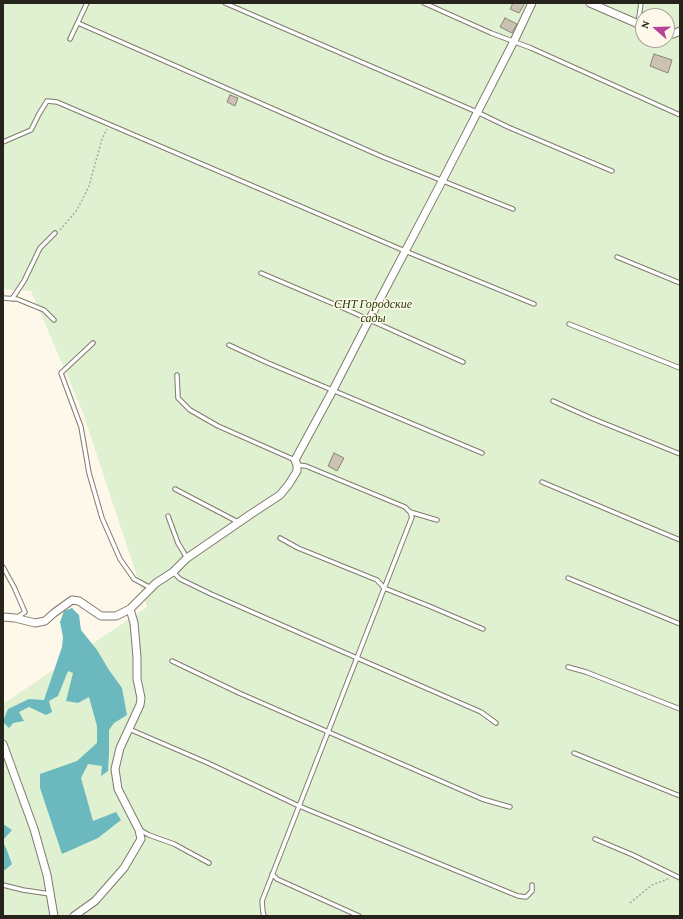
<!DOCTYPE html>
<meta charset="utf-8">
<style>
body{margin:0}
#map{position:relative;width:683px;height:919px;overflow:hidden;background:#fef8eb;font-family:"Crimson Pro",serif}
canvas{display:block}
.frame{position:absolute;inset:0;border:4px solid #26231d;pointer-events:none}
.north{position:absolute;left:635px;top:8px;width:40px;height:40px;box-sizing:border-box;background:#fef8eb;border:1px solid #a8a399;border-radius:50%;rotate:290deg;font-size:11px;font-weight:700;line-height:16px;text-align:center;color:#26231d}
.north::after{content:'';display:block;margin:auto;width:14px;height:18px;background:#b6429a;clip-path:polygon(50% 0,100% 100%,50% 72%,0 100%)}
</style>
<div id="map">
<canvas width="683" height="919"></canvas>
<div class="frame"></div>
<div class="north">N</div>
</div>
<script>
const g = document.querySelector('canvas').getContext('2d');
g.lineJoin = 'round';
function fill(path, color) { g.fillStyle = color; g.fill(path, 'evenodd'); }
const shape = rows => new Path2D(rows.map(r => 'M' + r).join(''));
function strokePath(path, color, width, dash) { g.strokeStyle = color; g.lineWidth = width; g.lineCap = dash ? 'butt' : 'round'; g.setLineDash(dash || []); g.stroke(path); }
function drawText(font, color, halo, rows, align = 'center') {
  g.font = font + ' "Crimson Pro",serif'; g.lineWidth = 3; g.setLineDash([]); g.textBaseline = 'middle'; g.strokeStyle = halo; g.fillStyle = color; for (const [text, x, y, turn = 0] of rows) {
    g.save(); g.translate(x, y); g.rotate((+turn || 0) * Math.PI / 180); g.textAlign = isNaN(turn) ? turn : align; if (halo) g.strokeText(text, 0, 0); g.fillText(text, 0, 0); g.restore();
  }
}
fill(shape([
 [3,3,680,3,680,916,3,916,3,704,147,607,82,410,31,291,3,289],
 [643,16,667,16,667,40,643,40]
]), '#dff1d1');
fill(shape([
 [72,608,79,615,81,630,97,650,109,670,122,688,127,715,114,723,109,730,109,753,108,771,101,776,102,766,88,764,81,778,93,821,116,812,121,820,98,838,62,854,40,788,40,774,77,761,97,743,97,726,89,697,78,703,66,701,73,673,68,671,58,696,49,701,52,712,46,715,29,707,19,712,24,721,13,723,9,728,3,722,3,721,8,709,29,699,44,700,62,647,63,637,60,622,64,611],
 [3,824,12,830,3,840],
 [3,842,6,848,12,864,5,870,3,869]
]), '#6bb9be');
const building = shape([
 [513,3,525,3,519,13,510,9,513,3],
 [505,18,517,24,512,33,500,27,505,18],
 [654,54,672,60,668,73,650,66,654,54],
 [230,95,238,98,235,106,227,102,230,95],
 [334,453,344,458,337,471,328,466,334,453]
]);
fill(building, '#ccc2b4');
strokePath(building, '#8d8476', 1);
const service = shape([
 [225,3,477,112,508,127,612,171],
 [424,3,491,33,531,48,680,115],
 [78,23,383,157,513,209],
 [638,24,641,3],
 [70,39,87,3],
 [3,142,31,130,39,114,47,101,57,102,405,251,534,304],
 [617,257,680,283],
 [261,273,341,307,463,362],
 [3,298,17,299,44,310,54,320],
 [12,299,24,281,40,248,55,233],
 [569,324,680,368],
 [93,343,61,373,81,427,89,473,102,518,120,559,134,579,151,588],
 [229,345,268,363,482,453],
 [177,375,178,398,190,410,218,426,295,460],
 [553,401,591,418,680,454],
 [542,482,680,540],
 [175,489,238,522],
 [410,512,437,520],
 [168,516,178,543,187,558],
 [280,538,298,548,377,580,384,588,429,606,483,629],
 [3,567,14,587,25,612,16,618],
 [173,572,180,579,211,594,357,658,481,712,496,723],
 [568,578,680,624],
 [172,661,239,693,482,799,510,807],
 [568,667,586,672,680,709],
 [129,729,208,763,299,806,518,896,526,897,532,891,532,885],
 [574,753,680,796],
 [140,830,149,835,174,844,209,863],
 [595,839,633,855,680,878],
 [272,874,277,879,359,916],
 [3,885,23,890,50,894],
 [264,916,263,912,262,901,412,517,410,512,405,507,306,466,297,465]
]);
const minor = shape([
 [590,3,643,26],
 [667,33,673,34,680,31],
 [3,617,15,618,35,623,45,621,54,613,72,600,79,601,101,616,116,616,130,609,156,583,173,572,187,558,251,514,280,495,289,484,297,471,297,465,295,460,333,390,369,320,439,187,514,41,532,3],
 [3,744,34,829,47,875,54,916],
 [74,916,95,901,124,868,141,839,139,830,118,789,115,769,120,748,140,705,141,698,137,679,137,657,134,623,130,609]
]);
strokePath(service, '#817a6c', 5.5);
strokePath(minor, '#817a6c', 9);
strokePath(shape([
 [60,230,77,210,89,186,102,139,107,129],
 [630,903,652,885,668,879]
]), '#aca79d', 1.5, [2, 2]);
strokePath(service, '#fff', 3.5);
strokePath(minor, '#fff', 7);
drawText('italic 12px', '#243d04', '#fef8eb', [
 ["СНТ Городские",373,304],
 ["сады",373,318]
]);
</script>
